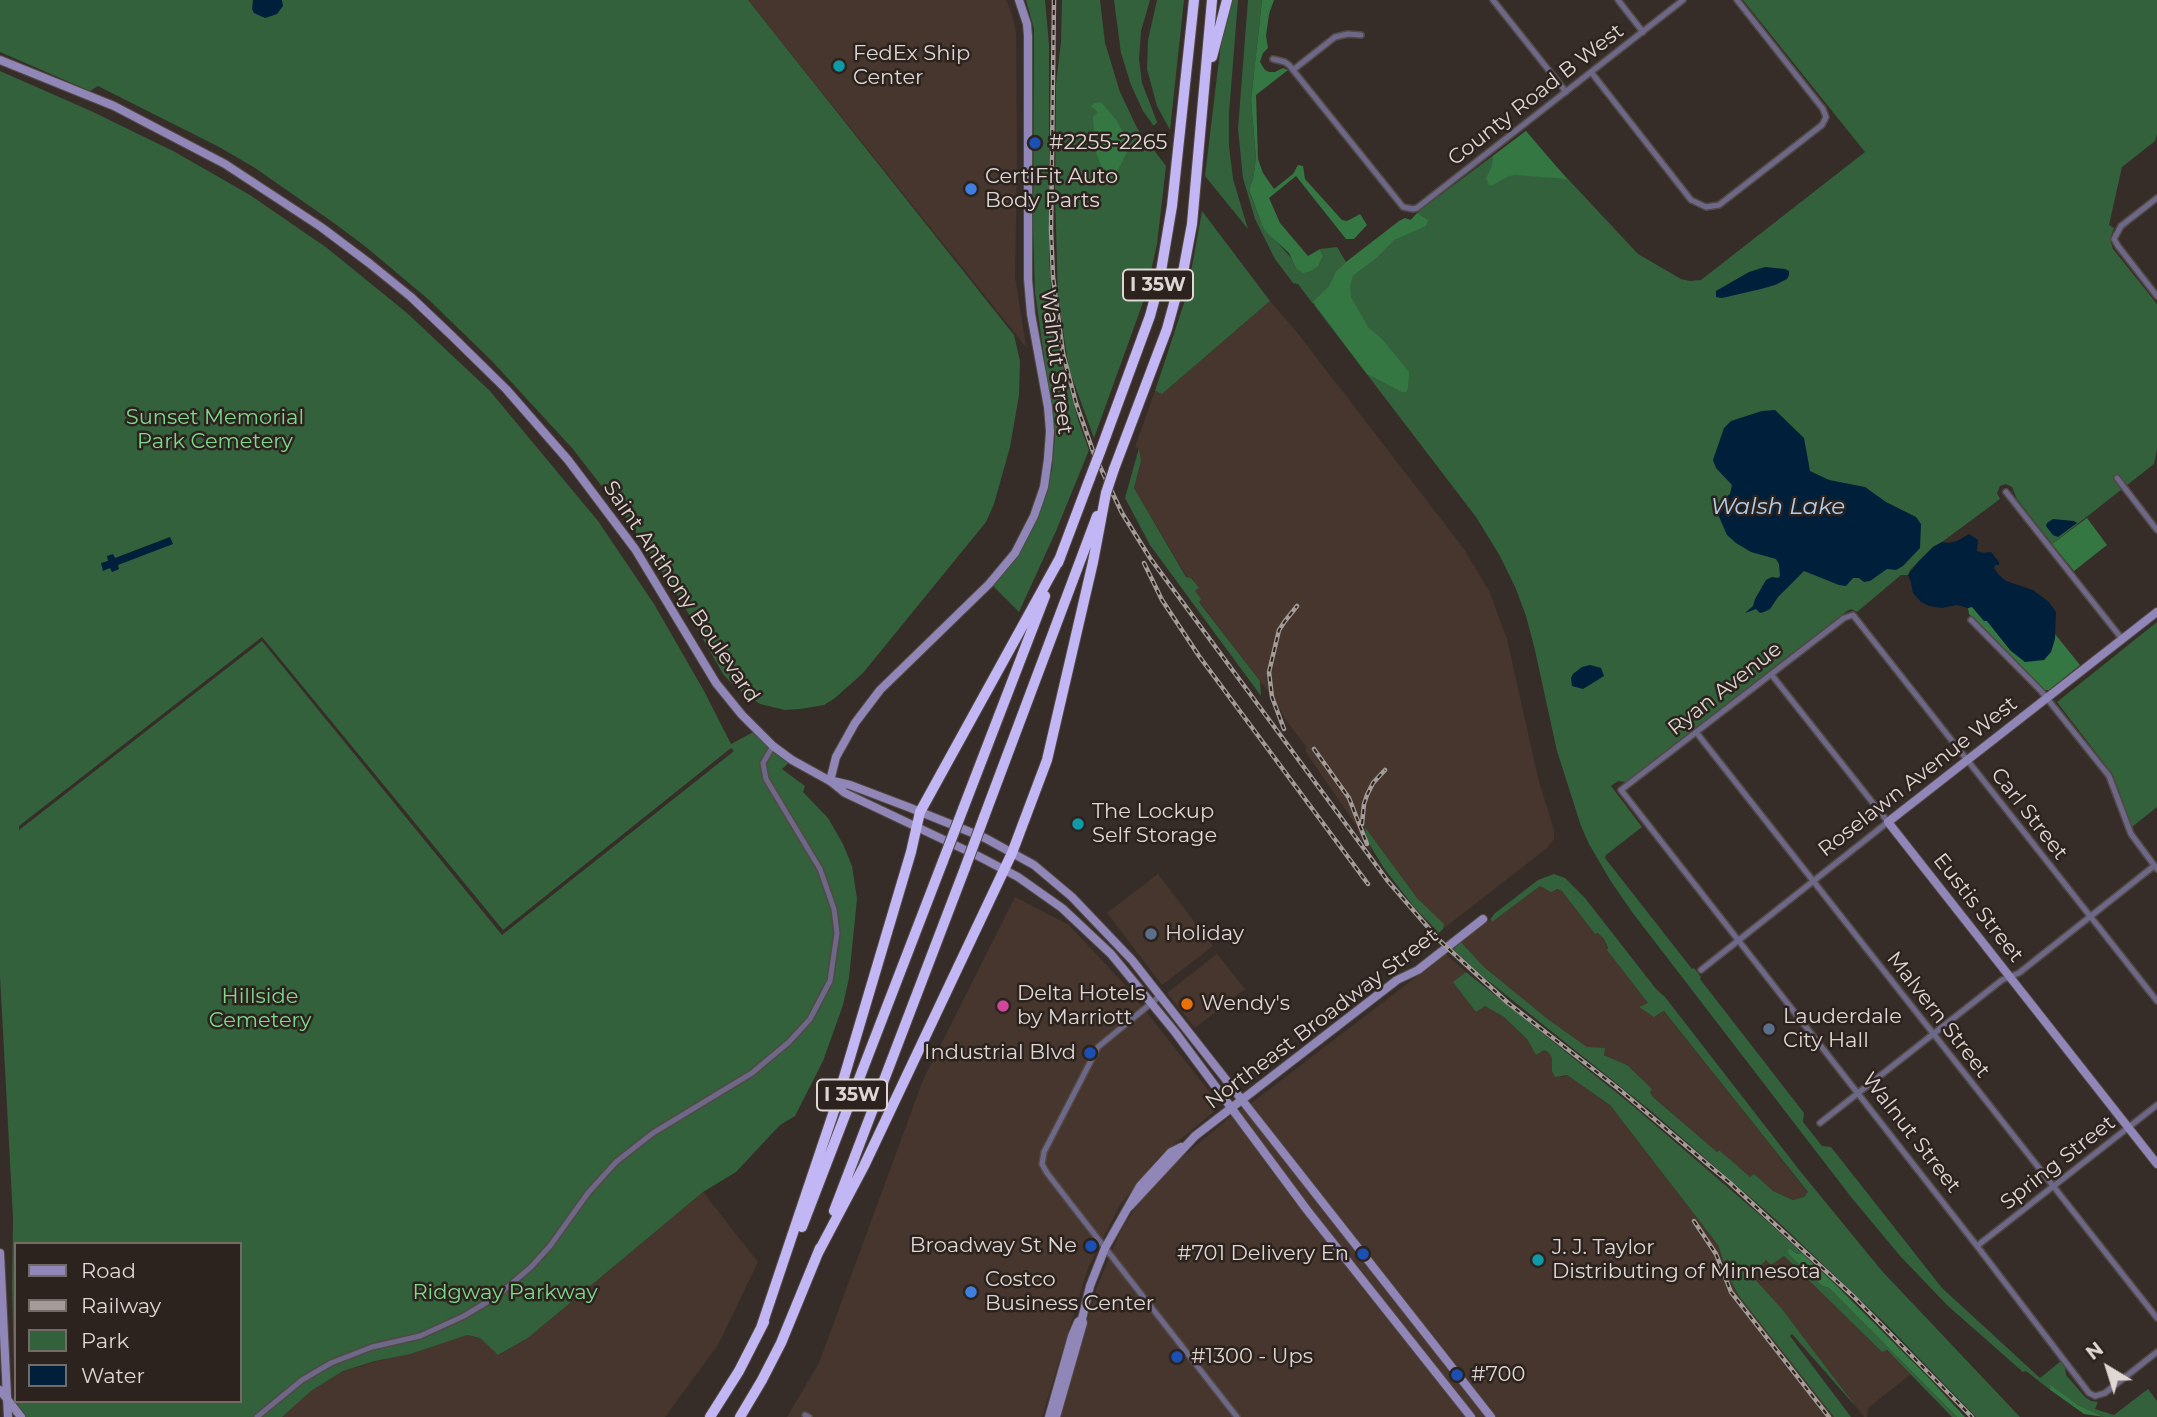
<!DOCTYPE html>
<style>
body{margin:0}
#map{position:relative;width:2157px;height:1417px;overflow:hidden;background:#372d28;font-family:Montserrat,sans-serif}
canvas{display:block}
.legend{position:absolute;left:14px;top:1242px;width:228px;height:161px;box-sizing:border-box;background:#2d231e;border:2px solid #746b67;margin:0;padding:9px 12px;list-style:none;font-size:21px;color:#ded7d4}
.legend li{display:flex;align-items:center;gap:14px;height:35px}
.legend b{width:35px;border:2px solid #746b67}
.north{position:absolute;left:2073px;top:1333px;width:70px;height:70px;-webkit-text-stroke:5px #2d231e;paint-order:stroke;rotate:322deg;font-size:19px;font-weight:700;line-height:28px;text-align:center;color:#ded7d4}
.north::after{content:'';display:block;margin:auto;width:24px;height:32px;background:#ded7d4;clip-path:polygon(50% 0,100% 100%,50% 72%,0 100%)}
</style>
<div id="map">
<canvas width="2157" height="1417"></canvas>
<ul class="legend">
<li><b style="height:9px;background:#9087b8"></b>Road</li>
<li><b style="height:9px;background:#a49c98"></b>Railway</li>
<li><b style="height:19px;background:#32613b"></b>Park</li>
<li><b style="height:19px;background:#001f3b"></b>Water</li>
</ul>
<div class="north">N</div>
</div>
<script>
const g = document.querySelector('canvas').getContext('2d');
g.lineJoin = 'round';
function fill(path, color) { g.fillStyle = color; g.fill(path, 'evenodd'); }
const shape = rows => new Path2D(rows.map(r => 'M' + r).join(''));
function strokePath(path, color, width, dash) { g.strokeStyle = color; g.lineWidth = width; g.lineCap = dash ? 'butt' : 'round'; g.setLineDash(dash || []); g.stroke(path); }
function drawText(font, color, halo, rows, align = 'center') {
  g.font = font + ' Montserrat,sans-serif'; g.lineWidth = 5; g.setLineDash([]); g.textBaseline = 'middle'; g.strokeStyle = halo; g.fillStyle = color; for (const [text, x, y, turn = 0] of rows) {
    g.save(); g.translate(x, y); g.rotate((+turn || 0) * Math.PI / 180); g.textAlign = isNaN(turn) ? turn : align; if (halo) g.strokeText(text, 0, 0); g.fillText(text, 0, 0); g.restore();
  }
}
fill(shape([
 [748,0,1006,0,1012,14,1016,33,1017,160,1015,277,1026,347],
 [1270,301,1296,331,1464,549,1489,591,1507,639,1538,778,1554,830,1554,839,1547,848,1443,929,1443,924,1417,898,1366,828,1367,840,1373,853,1359,836,1356,825,1305,751,1307,748,1284,717,1274,699,1199,601,1195,591,1198,588,1192,578,1187,577,1134,488,1141,461,1139,449,1135,447,1155,391,1162,394],
 [1158,874,1213,946,1162,985,1107,913],
 [1540,886,1562,891,1595,934,1598,933,1604,940,1608,950,1648,1003,1639,1007,1656,1017,1664,1011,1808,1193,1804,1197,1794,1200,1773,1191,1754,1175,1750,1178,1719,1150,1717,1152,1653,1097,1650,1091,1627,1065,1587,1047,1549,1020,1484,967,1460,941,1492,917,1492,922],
 [1015,897,1069,925,1124,984,1217,1101,1216,1110,1160,1156,1120,1205,1088,1268,1042,1417,787,1417,819,1363,923,1080],
 [1217,954,1245,989,1195,1028,1167,993],
 [1446,954,1466,972,1454,982,1476,1012,1485,1006,1504,1017,1527,1039,1536,1055,1543,1050,1549,1053,1552,1058,1552,1071,1562,1077,1567,1075,1610,1105,1718,1245,1729,1278,1739,1296,1834,1417,1060,1417,1097,1287,1121,1230,1144,1195,1171,1167,1237,1111,1249,1105],
 [703,1192,758,1262,718,1345,665,1417,282,1417,311,1391,343,1371,467,1335,480,1338,499,1355,528,1338],
 [1784,1256,1882,1352,1886,1350,1911,1374,1868,1408,1867,1417,1864,1417,1782,1309,1750,1275,1766,1260]
]), '#46362d');
fill(shape([
 [0,0,748,0,1014,335,1020,361,1019,395,1010,447,994,504,986,522,863,673,835,698,824,705,800,709,785,710,760,704,736,688,723,674,684,606,643,542,622,512,572,448,491,360,428,299,366,247,334,223,255,168,221,148,98,86,90,91,0,52],
 [1026,0,1045,0,1049,45,1049,255,1052,301,1063,365,1079,423,1089,450,1056,531,1019,612,993,586,1019,554,1035,524,1052,470,1055,435,1035,292,1033,228,1034,29],
 [1062,0,1100,0,1105,43,1120,92,1137,128,1166,166,1157,244,1146,294,1094,438,1069,369,1058,297,1055,193,1056,83,1061,42],
 [1114,0,1150,0,1141,31,1139,59,1142,83,1157,122,1155,125,1153,125,1143,111,1131,85,1121,53],
 [1157,0,1184,0,1170,130,1157,106,1147,69,1148,40],
 [1232,0,1238,0,1229,113,1229,146,1233,179,1248,229,1205,176,1221,43],
 [1248,0,1262,0,1251,100,1256,160,1253,179,1249,191,1262,225,1293,260,1319,265,1323,256,1320,249,1337,247,1346,262,1336,271,1328,287,1313,304,1298,284,1293,283,1275,259,1255,219,1243,178,1238,129],
 [1743,0,2157,0,2157,134,2155,141,2122,167,2109,225,2114,228,2110,239,2113,249,2157,304,2157,449,2154,464,2052,544,2017,499,2012,487,2006,484,2000,486,1997,493,2000,499,1942,542,1933,547,1910,570,1908,575,1901,575,1857,612,1851,609,1847,611,1626,782,1618,781,1611,786,1642,827,1606,855,1605,858,1692,969,1694,968,1701,977,1700,979,1804,1113,1803,1122,1822,1146,1831,1147,1942,1288,2040,1378,2061,1361,2065,1366,2066,1375,2085,1397,2091,1401,2098,1402,2095,1409,2114,1415,2148,1389,2157,1401,2157,1417,2104,1417,2078,1405,2049,1386,2049,1389,2026,1371,2023,1372,1948,1306,1901,1257,1851,1197,1632,912,1610,880,1589,844,1581,826,1557,751,1534,646,1526,616,1516,589,1500,556,1476,517,1314,305,1377,258,1419,211,1526,131,1540,149,1638,254,1681,279,1690,281,1701,280,1865,152],
 [0,71,91,111,175,152,250,195,327,248,407,313,490,391,598,521,654,604,704,691,731,744,757,730,792,760,782,769,805,786,803,792,828,818,843,844,852,866,857,899,849,978,843,1005,823,1061,795,1116,780,1125,736,1172,703,1192,528,1338,498,1355,480,1338,467,1335,410,1354,375,1361,343,1371,311,1391,282,1417,15,1417,12,1284,13,1218,0,976],
 [262,637,503,930,731,748,734,751,502,935,262,641,19,830,19,826],
 [16,1244,240,1244,240,1401,16,1401],
 [1202,211,1270,301,1162,394,1155,391,1187,294],
 [1139,448,1141,461,1134,488,1186,577,1191,578,1199,588,1195,591,1201,599,1199,602,1260,681,1261,696,1150,545,1125,498],
 [2157,622,2157,807,2132,827,2113,775,2057,702],
 [1365,827,1417,898,1444,924,1443,929,1439,933,1414,907,1383,867,1367,840],
 [1554,874,1565,878,1585,898,1656,989,1665,997,1800,1171,1882,1271,2020,1417,1976,1417,1883,1321,1774,1218,1651,1111,1481,975,1452,948,1460,941,1484,967,1549,1020,1587,1047,1605,1048,1604,1055,1627,1065,1652,1089,1650,1092,1653,1097,1717,1152,1719,1150,1750,1177,1754,1174,1773,1191,1793,1200,1804,1197,1808,1192,1664,1011,1654,1017,1639,1007,1648,1003,1607,950,1608,948,1604,939,1598,933,1595,934,1562,891,1557,889,1551,892,1540,886,1492,922,1491,919,1494,914,1538,880],
 [1466,972,1632,1105,1767,1221,1802,1253,1797,1254,1789,1248,1787,1250,1789,1255,1822,1286,1829,1288,1957,1417,1952,1417,1887,1350,1882,1352,1784,1256,1771,1265,1766,1260,1751,1275,1782,1309,1857,1408,1792,1334,1790,1336,1851,1417,1834,1417,1739,1296,1729,1278,1718,1245,1610,1105,1567,1075,1555,1077,1552,1071,1552,1058,1549,1053,1544,1050,1536,1055,1527,1039,1504,1017,1485,1006,1476,1012,1453,982]
]), '#32613b');
fill(shape([
 [1262,0,1274,0,1269,14,1266,36,1268,48,1263,53,1260,62,1265,70,1269,72,1275,72,1283,68,1288,70,1256,95,1258,159,1263,173,1274,189,1293,174,1298,165,1303,166,1305,179,1342,220,1347,221,1360,214,1367,225,1354,239,1346,239,1296,176,1269,198,1280,223,1308,256,1320,249,1323,256,1319,265,1311,271,1303,273,1297,269,1289,253,1266,232,1262,225,1249,190,1253,179,1256,159,1251,100],
 [1101,102,1117,121,1130,146,1115,176,1112,178,1107,177,1103,171,1095,150,1093,117,1098,112,1091,106,1094,103],
 [1526,131,1567,179,1515,175,1509,176,1493,185,1489,185,1486,178,1492,166,1493,156],
 [1417,213,1428,220,1426,226,1394,240,1377,258,1353,276,1350,285,1351,297,1368,327,1383,340,1409,372,1408,388,1406,392,1402,392,1367,374,1313,302,1328,287,1336,271,1346,262,1399,221,1405,218,1411,220],
 [2087,518,2107,545,2074,571,2052,544],
 [1972,606,1987,621,2011,651,2055,639,2055,634,2080,665,2049,690,2045,690,1969,614,1968,608],
 [1789,1248,1797,1254,1802,1253,1837,1286,1927,1376,1965,1417,1957,1417,1829,1288,1822,1286,1789,1255,1787,1250],
 [2050,1385,2078,1405,2104,1417,2084,1414,2049,1389]
]), '#347742');
fill(shape([
 [253,0,282,0,283,6,277,14,265,18,254,13,252,9],
 [1765,267,1785,269,1789,271,1789,275,1787,279,1775,285,1761,289,1722,298,1716,297,1716,291,1749,272],
 [1775,410,1804,438,1810,471,1829,480,1865,487,1886,502,1916,517,1921,524,1920,548,1903,566,1896,570,1887,569,1870,581,1864,582,1859,578,1853,578,1846,586,1839,585,1804,571,1778,597,1770,609,1764,612,1760,613,1756,609,1745,613,1753,606,1755,599,1766,580,1772,577,1778,578,1780,576,1779,564,1776,559,1751,552,1736,543,1727,535,1717,512,1720,502,1730,494,1732,485,1716,468,1713,460,1724,428,1731,421,1762,411],
 [2053,519,2074,521,2077,523,2058,537,2053,535,2046,526,2047,523],
 [1969,534,1978,540,1977,551,1983,553,1991,552,1999,562,1999,565,1995,565,1994,568,1999,575,2006,581,2033,590,2049,602,2056,612,2055,639,2051,652,2044,660,2025,662,2011,651,1987,621,1984,621,1972,607,1968,608,1957,605,1942,608,1929,606,1921,602,1913,593,1911,582,1908,575,1918,562,1933,547,1942,542,1949,543,1957,541],
 [170,537,173,544,118,565,119,569,112,572,110,568,103,571,101,563,108,561,107,556,113,554,115,558],
 [1590,665,1601,668,1604,676,1583,689,1572,686,1571,678,1573,674,1582,667]
]), '#001f3b');
const street = shape([
 [1493,0,1566,92],
 [1618,0,1643,32],
 [1273,59,1285,62,1289,65,1403,207,1413,209,1417,208,1683,0],
 [1293,70,1335,37,1348,34,1361,35],
 [1591,72,1691,200,1706,207,1719,205,1822,125,1826,117,1823,109,1737,0],
 [2157,198,2121,226,2114,239,2118,246,2157,296],
 [2117,478,2157,530],
 [2006,492,2122,639],
 [1971,620,2041,691,2109,776,2131,834,2157,869],
 [1696,732,2157,1318],
 [1701,970,1888,822,1771,674],
 [1160,996,1098,1047,1044,1152,1042,1164,1047,1173,1074,1208,1237,1417],
 [2157,1001,1853,615,1844,618,1621,790,1977,1246,2089,1393,2095,1396,2105,1393,2157,1352],
 [1820,1123,2002,980,2019,973,2154,866],
 [1977,1246,2157,1105],
 [805,1415,809,1417],
 [257,1417,302,1380,331,1363,372,1347,420,1336,464,1316,497,1296,531,1267,550,1246,588,1193,616,1162,653,1133,752,1073,789,1042,810,1019,830,981,837,933,834,909,820,869,766,779,763,763,773,746]
]);
const secondary = shape([
 [0,60,114,106,225,164,321,227,369,263,411,297,452,336,506,389,568,460,635,549,716,683,742,715,773,746,792,760,830,781,845,793,978,856,1018,877,1062,908,1111,954,1175,1032,1307,1210,1471,1417],
 [2157,612,1888,822,2157,1164],
 [830,781,836,757,855,723,880,690,989,584,1015,553,1034,516,1044,487,1048,459,1050,431,1048,407,1031,314,1028,279,1028,36,1027,24,1019,0],
 [833,781,850,785,908,807,985,838,1034,865,1072,897,1132,960,1491,1417],
 [1129,1207,1195,1136,1397,980,1418,970,1483,919],
 [0,1253,8,1417],
 [0,1390,21,1417],
 [1049,1417,1072,1336,1078,1322,1082,1319],
 [1056,1417,1083,1323,1082,1319,1090,1286,1105,1248,1140,1186,1171,1152,1181,1147]
]);
const highway = shape([
 [1212,57,1227,0],
 [1100,452,1150,316,1159,283,1172,206,1194,0],
 [1114,469,1167,329,1184,267,1192,224,1212,0],
 [1058,563,1090,478],
 [963,809,1045,596],
 [984,817,1097,516],
 [834,1211,965,868],
 [802,1227,943,861],
 [818,1253,864,1166,1012,853,1047,760,1093,562,1106,493],
 [761,1328,834,1111,911,852,920,812,1060,558],
 [710,1417,739,1371,764,1322],
 [740,1417,762,1380,781,1343,820,1248]
]);
strokePath(street, '#524844', 8);
strokePath(secondary, '#524844', 10);
strokePath(highway, '#524844', 12);
strokePath(street, '#6d6887', 5);
strokePath(secondary, '#9087b8', 8);
strokePath(highway, '#c2b7f4', 10);
const rail = shape([
 [1054,0,1051,230,1053,277,1063,353,1076,403,1094,454,1122,513,1150,558,1387,880,1439,940,1508,1003,1620,1090,1730,1183,1854,1297,1972,1417],
 [1144,563,1162,600,1199,656,1368,884],
 [1284,729,1272,697,1269,672,1279,630,1285,621,1297,606],
 [1314,749,1349,798,1367,844],
 [1362,824,1364,804,1367,795,1373,783,1385,770],
 [1694,1221,1716,1254,1731,1292,1829,1417]
]);
strokePath(rail, '#a49c98', 4.5);
strokePath(rail, '#2d231e', 2, [5]);
const highwayBridge = shape([
 [1090,478,1100,452],
 [1106,493,1114,469],
 [943,861,963,809],
 [965,868,984,817]
]);
strokePath(highwayBridge, '#524844', 12, []);
strokePath(highwayBridge, '#c2b7f4', 10);
for (const [x, y, r, color] of [
 [839,66,7,"#0f9aa8"],
 [1035,143,7,"#1a4fb4"],
 [971,189,7,"#3f7fe0"],
 [1078,824,7,"#0f9aa8"],
 [1151,934,7,"#5c6f8a"],
 [1187,1004,7,"#e8710a"],
 [1003,1006,7,"#d1479c"],
 [1769,1029,7,"#5c6f8a"],
 [1090,1053,7,"#1a4fb4"],
 [1091,1246,7,"#1a4fb4"],
 [1363,1254,7,"#1a4fb4"],
 [1538,1260,7,"#0f9aa8"],
 [971,1292,7,"#3f7fe0"],
 [1177,1357,7,"#1a4fb4"],
 [1457,1375,7,"#1a4fb4"]
]) { const dot = new Path2D(); dot.arc(x, y, r, 0, 2 * Math.PI); g.fillStyle = color; g.fill(dot); strokePath(dot, '#2d231e', 2.5); }
for (const [x, y, w] of [
 [1158,285,70],
 [852,1095,70]
]) { const box = new Path2D(); box.roundRect(x - w / 2, y - 15.5, w, 31, 5); g.fillStyle = '#2d231e'; g.fill(box); strokePath(box, '#ded7d4', 2); }
drawText('bold 19px', '#ded7d4', null, [
 ["I 35W",1158,285],
 ["I 35W",852,1095]
]);
drawText('21px', '#ded7d4', '#2d231e', [
 ["FedEx Ship",853,54],
 ["Center",853,78],
 ["#2255-2265",1049,143],
 ["CertiFit Auto",985,177],
 ["Body Parts",985,201],
 ["The Lockup",1092,812],
 ["Self Storage",1092,836],
 ["Holiday",1165,934],
 ["Delta Hotels",1017,994],
 ["by Marriott",1017,1018],
 ["Wendy's",1201,1004],
 ["Lauderdale",1783,1017],
 ["City Hall",1783,1041],
 ["Industrial Blvd",1076,1053,"right"],
 ["Broadway St Ne",1077,1246,"right"],
 ["J. J. Taylor",1552,1248],
 ["Distributing of Minnesota",1552,1272],
 ["#701 Delivery En",1349,1254,"right"],
 ["Costco",985,1280],
 ["Business Center",985,1304],
 ["#1300 - Ups",1191,1357],
 ["#700",1471,1375]
], 'left');
drawText('21px', '#ded7d4', '#2d231e', [
 ["County Road B West",1536,95,-38],
 ["Walnut Street",1056,362,83],
 ["Saint Anthony Boulevard",681,592,56],
 ["Ryan Avenue",1725,689,-38],
 ["Roselawn Avenue West",1918,777,-38],
 ["Carl Street",2029,814,52],
 ["Eustis Street",1978,908,52],
 ["Malvern Street",1938,1015,52],
 ["Northeast Broadway Street",1322,1019,-37],
 ["Walnut Street",1911,1133,52],
 ["Spring Street",2058,1163,-38]
]);
drawText('21px', '#7dd98d', '#2d231e', [
 ["Sunset Memorial",215,418],
 ["Park Cemetery",215,442],
 ["Hillside",260,997],
 ["Cemetery",260,1021],
 ["Ridgway Parkway",505,1293]
]);
drawText('italic 23px', '#b0d0ef', '#2d231e', [
 ["Walsh Lake",1778,507]
]);
</script>
